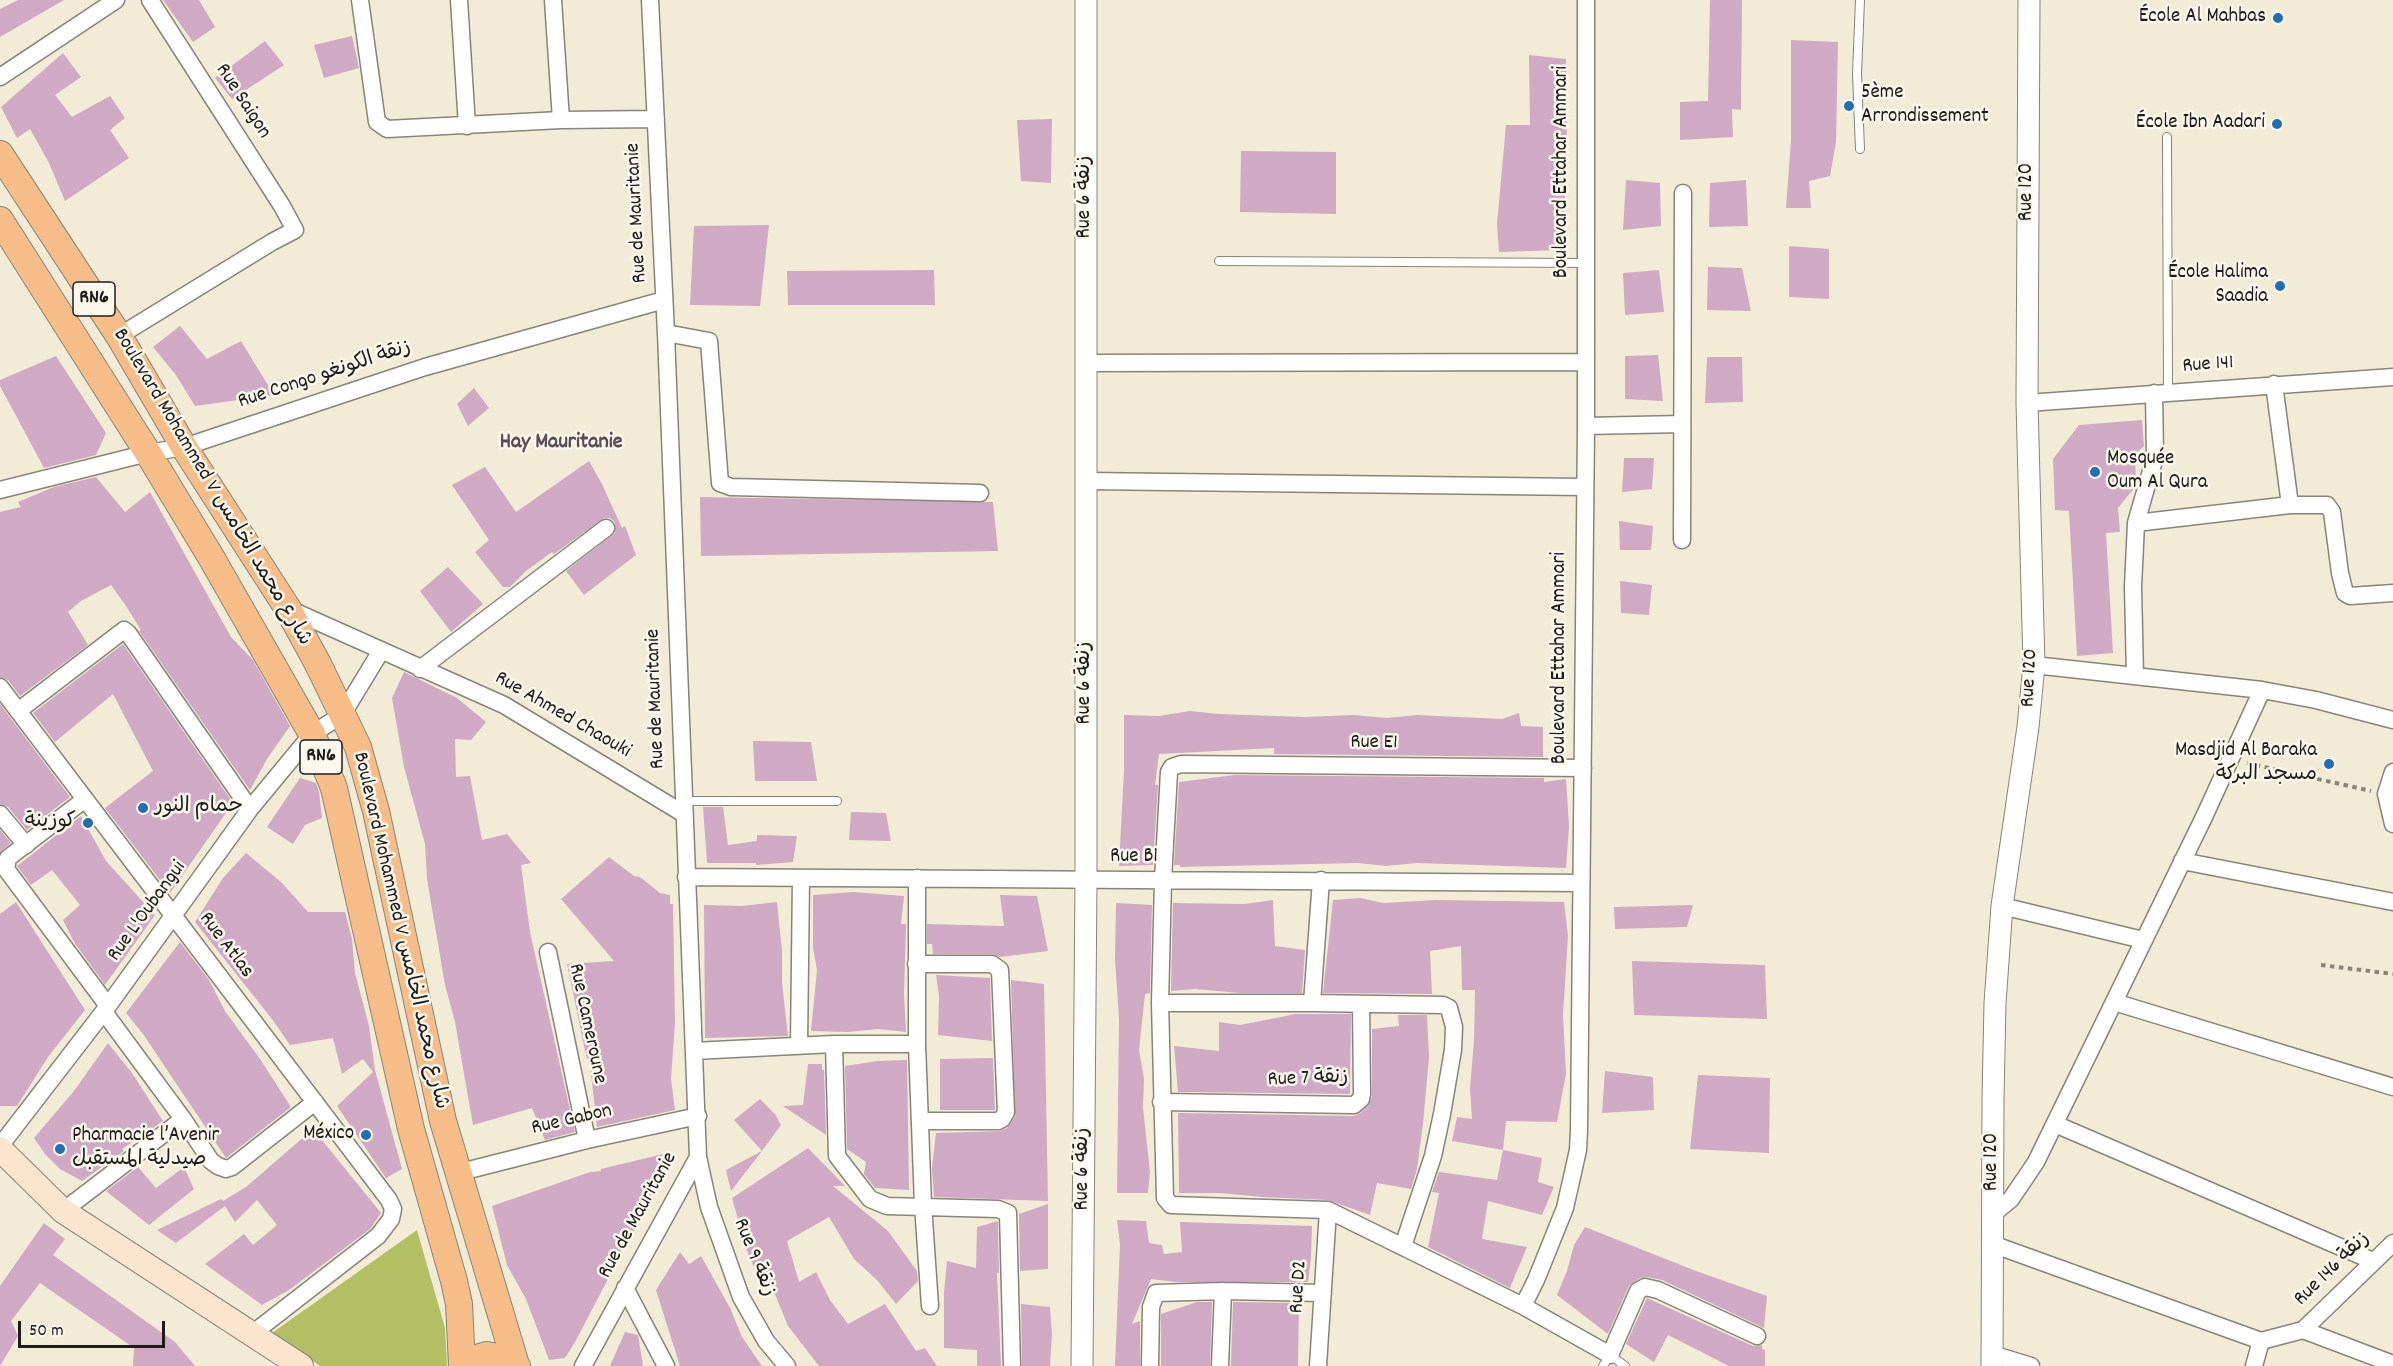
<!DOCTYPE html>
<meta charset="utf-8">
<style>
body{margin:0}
#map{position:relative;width:2393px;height:1366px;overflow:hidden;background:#f2ecd6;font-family:Dekko,sans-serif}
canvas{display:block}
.scale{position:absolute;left:18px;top:1321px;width:147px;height:27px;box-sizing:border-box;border:3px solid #1c1c1c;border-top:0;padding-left:8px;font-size:18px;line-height:21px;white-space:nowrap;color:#1c1c1c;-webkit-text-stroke:4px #fbf7ec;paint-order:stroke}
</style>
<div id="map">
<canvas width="2393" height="1366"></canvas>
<div class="scale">50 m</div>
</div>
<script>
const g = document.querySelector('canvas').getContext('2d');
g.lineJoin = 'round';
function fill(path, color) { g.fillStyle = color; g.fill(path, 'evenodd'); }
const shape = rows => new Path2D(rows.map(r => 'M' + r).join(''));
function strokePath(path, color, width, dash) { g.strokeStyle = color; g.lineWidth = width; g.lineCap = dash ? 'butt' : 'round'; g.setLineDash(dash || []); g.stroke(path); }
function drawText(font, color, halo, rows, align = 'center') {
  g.font = font + ' Dekko,"Playpen Sans Arabic",sans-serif'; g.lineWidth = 5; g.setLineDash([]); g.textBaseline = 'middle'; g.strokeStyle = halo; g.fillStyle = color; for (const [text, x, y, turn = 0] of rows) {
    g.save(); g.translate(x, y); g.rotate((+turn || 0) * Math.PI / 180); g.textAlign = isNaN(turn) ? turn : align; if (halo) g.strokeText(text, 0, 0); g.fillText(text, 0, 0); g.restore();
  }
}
fill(shape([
 [417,1230,445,1328,447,1366,320,1366,272,1333]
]), '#b2c063');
fill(shape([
 [18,0,64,0,0,37,0,9],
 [163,0,199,0,215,27,193,42],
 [1710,0,1742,0,1741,110,1732,109,1733,137,1680,140,1680,102,1708,101],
 [352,36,359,68,324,78,314,45],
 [1791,40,1838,42,1836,142,1830,176,1809,181,1811,208,1786,208,1791,141],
 [265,41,284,65,232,99,215,78],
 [63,53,81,77,55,95,72,117,110,96,125,118,110,130,129,158,65,201,49,163,30,129,17,138,1,107],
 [1529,55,1566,59,1567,159,1562,250,1499,252,1497,224,1506,125,1530,125],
 [1052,119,1051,183,1021,181,1017,120],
 [1241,151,1336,152,1336,214,1240,212],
 [1626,180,1660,183,1661,226,1623,230],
 [1746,180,1748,226,1709,227,1710,183],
 [769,225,760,306,690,305,694,226],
 [1789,246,1829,249,1829,299,1789,297],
 [1708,267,1742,268,1751,311,1707,310],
 [934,270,935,305,788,305,787,271],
 [1659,270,1664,312,1625,315,1623,273],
 [180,326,207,359,241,341,274,395,195,406,176,375,153,347],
 [1658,355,1663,401,1625,399,1625,356],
 [56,356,106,433,96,455,44,468,0,386,0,380],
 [1707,357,1742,357,1743,402,1705,403],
 [474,388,489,408,468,426,457,404],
 [2142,420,2144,446,2135,454,2136,486,2118,508,2120,532,2106,533,2113,653,2077,656,2069,511,2055,510,2053,459,2079,425],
 [1624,458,1654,458,1652,489,1622,492],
 [589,461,602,484,622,528,625,526,636,555,584,595,566,571,615,533,615,522,610,518,604,518,554,554,552,552,526,571,510,587,503,587,475,552,489,540,452,485,485,467,516,512],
 [96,477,125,512,150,492,231,637,253,660,290,726,267,759,250,790,139,631,141,630,126,606,111,585,81,601,68,612,88,645,20,696,8,680,0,677,0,512,21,507,18,502,54,487],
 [700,497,993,502,998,551,701,556],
 [1619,521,1653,526,1651,550,1620,550],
 [448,567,483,604,451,632,420,591],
 [1620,581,1652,585,1649,615,1621,613],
 [123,644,233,803,170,893,105,808,153,771,113,694,55,742,33,713],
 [404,672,457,698,486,722,471,740,455,739,456,777,470,776,482,840,507,834,531,863,521,865,530,932,575,1132,545,1140,532,1108,473,1125,455,1022,445,985,427,879,425,844,404,767,392,698],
 [0,704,70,797,27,830,8,807,0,804],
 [1190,711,1219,714,1304,717,1354,715,1387,718,1417,715,1502,719,1519,713,1521,726,1543,727,1543,757,1274,754,1274,748,1159,754,1155,785,1158,785,1153,865,1119,866,1124,770,1124,715,1159,716],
 [753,741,811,742,817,781,755,781],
 [1235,775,1544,778,1544,782,1566,779,1569,826,1566,868,1417,863,1386,866,1358,863,1180,867,1180,865,1174,865,1179,782],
 [300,778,316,783,319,792,322,818,305,825,293,844,267,827],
 [703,807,723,807,728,845,757,841,757,835,797,836,793,862,756,865,756,863,707,863],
 [851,812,886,813,891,841,849,840],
 [81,816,106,861,155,915,105,985,74,942,63,920,80,905,52,870,31,885,17,866],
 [0,830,11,843,0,852],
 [246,853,281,882,308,912,345,912,352,939,355,973,369,1026,375,1070,402,1169,386,1178,337,1106,373,1072,363,1059,342,1074,333,1038,290,1045,272,1019,195,922,223,878],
 [609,857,634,876,640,877,660,893,670,895,670,904,673,904,675,1023,671,1079,675,1110,597,1127,590,1065,586,1055,567,964,614,961,561,899],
 [853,892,904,896,901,924,906,924,904,994,906,1032,878,1029,848,1032,811,1031,817,970,813,948,813,895],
 [1000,895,1037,896,1048,951,1000,957,992,954,933,954,932,944,927,944,927,924,1004,926],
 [1360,898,1383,903,1436,900,1564,902,1568,936,1563,1015,1566,1074,1557,1122,1506,1121,1503,1150,1452,1141,1457,1117,1472,1119,1470,1088,1474,1041,1475,990,1462,990,1461,946,1430,951,1432,994,1323,993,1333,900],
 [1273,900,1275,946,1305,950,1302,993,1240,993,1195,989,1171,991,1173,903,1245,904],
 [16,902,85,1010,48,1057,17,1106,0,1106,0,914],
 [777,902,782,951,782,983,788,1036,705,1038,704,905,742,906],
 [1116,903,1152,905,1150,993,1145,994,1139,1050,1144,1079,1143,1108,1150,1172,1148,1193,1117,1193,1119,1019,1115,959],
 [1693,905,1687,927,1615,929,1614,907],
 [180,942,209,980,225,1011,260,1059,291,1107,226,1158,143,1034,126,1013],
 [1632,961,1765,965,1767,1019,1634,1015],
 [936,975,990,978,992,1041,938,1035,939,996],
 [1011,980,1044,984,1048,1201,934,1197,932,1168,936,1133,999,1131,1007,1128,1015,1117],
 [1296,1014,1351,1014,1350,1094,1178,1092,1174,1046,1219,1051,1219,1022,1240,1025],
 [1398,1015,1427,1015,1429,1057,1423,1124,1417,1169,1411,1189,1377,1183,1370,1215,1328,1200,1262,1197,1220,1193,1179,1193,1178,1113,1354,1116,1360,1113,1368,1106,1372,1096,1372,1029,1399,1026],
 [108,1043,132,1073,163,1121,122,1149,124,1151,82,1181,60,1169,45,1154,34,1138,74,1091],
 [993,1058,995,1110,940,1110,940,1059],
 [907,1060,909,1190,875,1188,864,1174,866,1162,847,1149,845,1066,877,1061],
 [808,1064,822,1064,822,1070,824,1070,826,1135,783,1106,803,1105],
 [1605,1071,1653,1077,1654,1110,1602,1113],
 [1698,1075,1770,1078,1769,1153,1690,1149],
 [760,1099,775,1114,781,1125,762,1151,734,1120],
 [313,1129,381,1213,370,1229,289,1290,262,1305,205,1264,244,1234,253,1245,277,1225,257,1200,235,1222,225,1206,176,1243,157,1230,221,1199,223,1201,246,1187],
 [808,1148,845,1186,833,1186,888,1231,917,1271,918,1281,896,1304,877,1280,854,1259,829,1217,787,1241,799,1282,816,1272,830,1300,848,1324,885,1304,916,1351,925,1348,937,1366,819,1366,788,1326,767,1275,759,1279,747,1251,732,1198],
 [1503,1150,1542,1158,1538,1182,1554,1187,1542,1215,1488,1201,1482,1239,1527,1247,1510,1288,1428,1247,1439,1193,1432,1192,1439,1172,1497,1180],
 [762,1151,731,1191,726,1170],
 [663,1154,668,1172,658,1190,653,1191,629,1241,623,1241,620,1256,575,1342,565,1358,549,1360,526,1299,507,1265,492,1206,590,1172,601,1171,601,1169],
 [138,1167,156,1188,184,1167,194,1189,149,1225,106,1191],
 [1048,1204,1048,1269,1020,1271,1019,1214],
 [1117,1220,1146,1221,1149,1243,1162,1245,1164,1254,1182,1252,1180,1222,1312,1226,1311,1258,1308,1282,1177,1282,1151,1279,1132,1324,1140,1321,1140,1366,1115,1366,1120,1244],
 [998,1221,999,1273,997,1273,1001,1366,977,1366,977,1350,944,1348,944,1292,947,1261,976,1268,977,1227],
 [44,1223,65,1239,53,1255,175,1342,195,1366,133,1366,134,1348,40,1283,11,1321,18,1336,0,1366,0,1286],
 [1585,1227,1696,1271,1767,1296,1764,1328,1662,1280,1647,1277,1640,1278,1629,1286,1608,1334,1557,1295,1567,1271,1574,1245],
 [680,1252,689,1264,701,1256,730,1308,742,1337,762,1366,680,1366,656,1290],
 [1647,1298,1753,1346,1762,1345,1762,1349,1765,1350,1765,1366,1729,1366,1668,1335,1654,1362,1626,1344],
 [1197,1302,1212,1302,1210,1366,1161,1366,1161,1314],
 [1233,1302,1299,1303,1298,1366,1231,1366],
 [1021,1304,1050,1307,1052,1334,1050,1366,1022,1366],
 [625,1332,638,1335,643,1366,610,1366]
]), '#d0a9c5');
const service = shape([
 [2167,137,2168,392],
 [1860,149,1857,74,1860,0],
 [1219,261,1585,263],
 [684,801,837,801],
 [1603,1366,1610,1355,1625,1366]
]);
const minor = shape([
 [360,0,377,122,387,129,561,120,656,119],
 [459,0,467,126],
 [553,0,561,120],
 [0,77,116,0],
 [666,333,709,341,720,483,731,487,980,493],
 [119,336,272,242,295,230,282,206,150,0],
 [1086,363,1585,362],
 [2274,384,2290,505],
 [2027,403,2393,377],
 [1586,426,1682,424],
 [1086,481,1585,487],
 [0,490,148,453,184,447,425,367,664,300],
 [2136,523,2290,505,2327,505,2332,512,2340,573,2345,593,2350,596,2393,593],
 [1682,540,1683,193],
 [289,609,504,705,684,814],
 [2034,665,2262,690,2316,700,2393,720],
 [420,669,606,528],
 [2135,676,2133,587,2136,523,2155,457,2154,393],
 [0,687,389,1200,393,1209,391,1219,378,1236,252,1334],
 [18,711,124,630,128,633,250,809],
 [1583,768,1181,764,1172,767,1169,772,1163,880,1160,1003,1165,1198,1171,1205,1328,1210,1523,1306,1610,1355,1638,1291,1645,1287,1658,1290,1757,1336],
 [2393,772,2386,794,2393,824],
 [84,800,8,858,6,869,108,1006],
 [0,814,26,845],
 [2182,861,2393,902],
 [686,877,1581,883],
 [917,878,917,1044,923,1205,930,1306],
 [2002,906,2143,940],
 [548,952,587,1140],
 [916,964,992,964,1000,970,1006,1112,1002,1119,998,1121,920,1121],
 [2114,1002,2393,1087],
 [1160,1003,1312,1003,1443,1005,1449,1008,1454,1027,1453,1050,1442,1114,1433,1156,1403,1246],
 [1312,1003,1321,880],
 [104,1012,183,1119,211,1161,218,1166,226,1169,232,1167,315,1102],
 [834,1044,837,1156,870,1199,887,1206,998,1209,1008,1213,1012,1366],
 [799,1045,801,878],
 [694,1051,834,1044,917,1044],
 [1161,1102,1354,1105,1361,1099,1362,1094,1361,1004],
 [2055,1124,2373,1261],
 [0,1146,108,1006,250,809,312,734,342,715,381,651],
 [698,1157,709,1207,741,1297,766,1341,787,1366],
 [457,1173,587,1140,698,1116],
 [63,1211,183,1119],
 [1993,1214,2011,1199,2036,1162,2204,817,2262,690],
 [1992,1244,2261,1341],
 [625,1288,666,1366],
 [1523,1306,1536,1280,1565,1208,1578,1150,1579,1130,1586,426,1586,0],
 [2303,1330,2393,1364],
 [2261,1341,2303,1330,2393,1243],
 [1992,1354,2031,1366],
 [583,1366,698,1157,666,333,650,0],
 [1150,1366,1151,1307,1156,1293,1223,1291,1323,1293],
 [1220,1366,1223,1291],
 [1318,1366,1328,1210],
 [2254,1366,2261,1341]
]);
const tertiary = shape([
 [1082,1366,1086,880,1086,0],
 [1992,1366,1993,1099,1995,1003,2002,906,2028,727,2034,665,2027,403,2029,0]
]);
const secondary = shape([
 [0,1149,63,1211,301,1366]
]);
const primary = shape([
 [0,154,119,336,184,447,288,609,318,664,358,747,376,811,443,1121,516,1365],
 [0,220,148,453,211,557,312,734,334,788,411,1129,454,1281,459,1304,462,1366],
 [467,1366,477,1358,487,1355,508,1359,517,1366]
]);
strokePath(service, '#878479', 10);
strokePath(minor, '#878479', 19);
strokePath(tertiary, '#878479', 23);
strokePath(secondary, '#878479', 26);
strokePath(primary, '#878479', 28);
strokePath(shape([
 [2247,763,2371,791],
 [2321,965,2393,974]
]), '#878479', 4, [4.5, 4.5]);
strokePath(service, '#fff', 8);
strokePath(minor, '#fff', 16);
strokePath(tertiary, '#fff', 21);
strokePath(secondary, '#fce5cf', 24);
strokePath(primary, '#f7bd88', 26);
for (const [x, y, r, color] of [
 [2278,18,6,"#1f6fb2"],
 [1849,106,6,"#1f6fb2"],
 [2277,124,6,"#1f6fb2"],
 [2280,286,6,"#1f6fb2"],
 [2095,472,6,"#1f6fb2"],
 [2329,764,6,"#1f6fb2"],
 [143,808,6,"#1f6fb2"],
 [88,823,6,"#1f6fb2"],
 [366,1135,6,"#1f6fb2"],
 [60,1149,6,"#1f6fb2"]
]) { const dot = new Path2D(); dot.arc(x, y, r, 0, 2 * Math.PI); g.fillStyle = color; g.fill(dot); strokePath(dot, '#fbf7ec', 2); }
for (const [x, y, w] of [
 [94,299,42],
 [321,757,42]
]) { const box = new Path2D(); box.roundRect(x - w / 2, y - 17, w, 34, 4.5); g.fillStyle = '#fbf7ec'; g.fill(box); strokePath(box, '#1c1c1c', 1.5); }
drawText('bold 20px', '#1c1c1c', null, [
 ["RN6",94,299],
 ["RN6",321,757]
]);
drawText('21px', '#1c1c1c', '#fbf7ec', [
 ["École Al Mahbas",2266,18],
 ["5ème",1861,94,"left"],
 ["Arrondissement",1861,118,"left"],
 ["École Ibn Aadari",2265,124],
 ["École Halima",2268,274],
 ["Saadia",2268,298],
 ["Mosquée",2107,460,"left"],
 ["Oum Al Qura",2107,484,"left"],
 ["Masdjid Al Baraka",2317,752],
 ["مسجد البركة",2317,776],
 ["حمام النور",155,808,"left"],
 ["كوزينة",76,823],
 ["México",354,1135],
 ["Pharmacie l’Avenir",72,1137,"left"],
 ["صيدلية المستقبل",72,1161,"left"]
], 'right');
drawText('21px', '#1c1c1c', '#fbf7ec', [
 ["Rue Saigon",242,102,57],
 ["Boulevard Ettahar Ammari",1563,172,-90],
 ["Rue 120",2028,192,-90],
 ["Rue 6 زنقة",1086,197,-90],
 ["Rue de Mauritanie",638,213,-93],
 ["Rue 141",2208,366,-4],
 ["Rue Congo زنقة الكونغو",325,376,-18],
 ["Boulevard Mohammed V شارع محمد الخامس",211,488,59],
 ["Boulevard Ettahar Ammari",1561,658,-90],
 ["Rue 120",2031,678,-87],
 ["Rue 6 زنقة",1086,683,-90],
 ["Rue de Mauritanie",657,699,-92],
 ["Rue Ahmed Chaouki",562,716,30],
 ["Rue E1",1374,744,1],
 ["Rue B1",1134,858],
 ["Rue L'Oubangui",148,912,-54],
 ["Boulevard Mohammed V شارع محمد الخامس",399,931,77],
 ["Rue Atlas",225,946,53],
 ["Rue Cameroune",586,1024,78],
 ["Rue 7 زنقة",1308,1080,-2],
 ["Rue Gabon",572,1121,-13],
 ["Rue 120",1993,1162,-90],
 ["Rue 6 زنقة",1084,1169,-90],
 ["Rue de Mauritanie",639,1216,-61],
 ["Rue 9 زنقة",753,1258,68],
 ["Rue 146 زنقة",2333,1270,-44],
 ["Rue D2",1300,1287,-86]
]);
drawText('bold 22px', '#5b4d57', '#fbf7ec', [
 ["Hay Mauritanie",561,444]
]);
</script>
